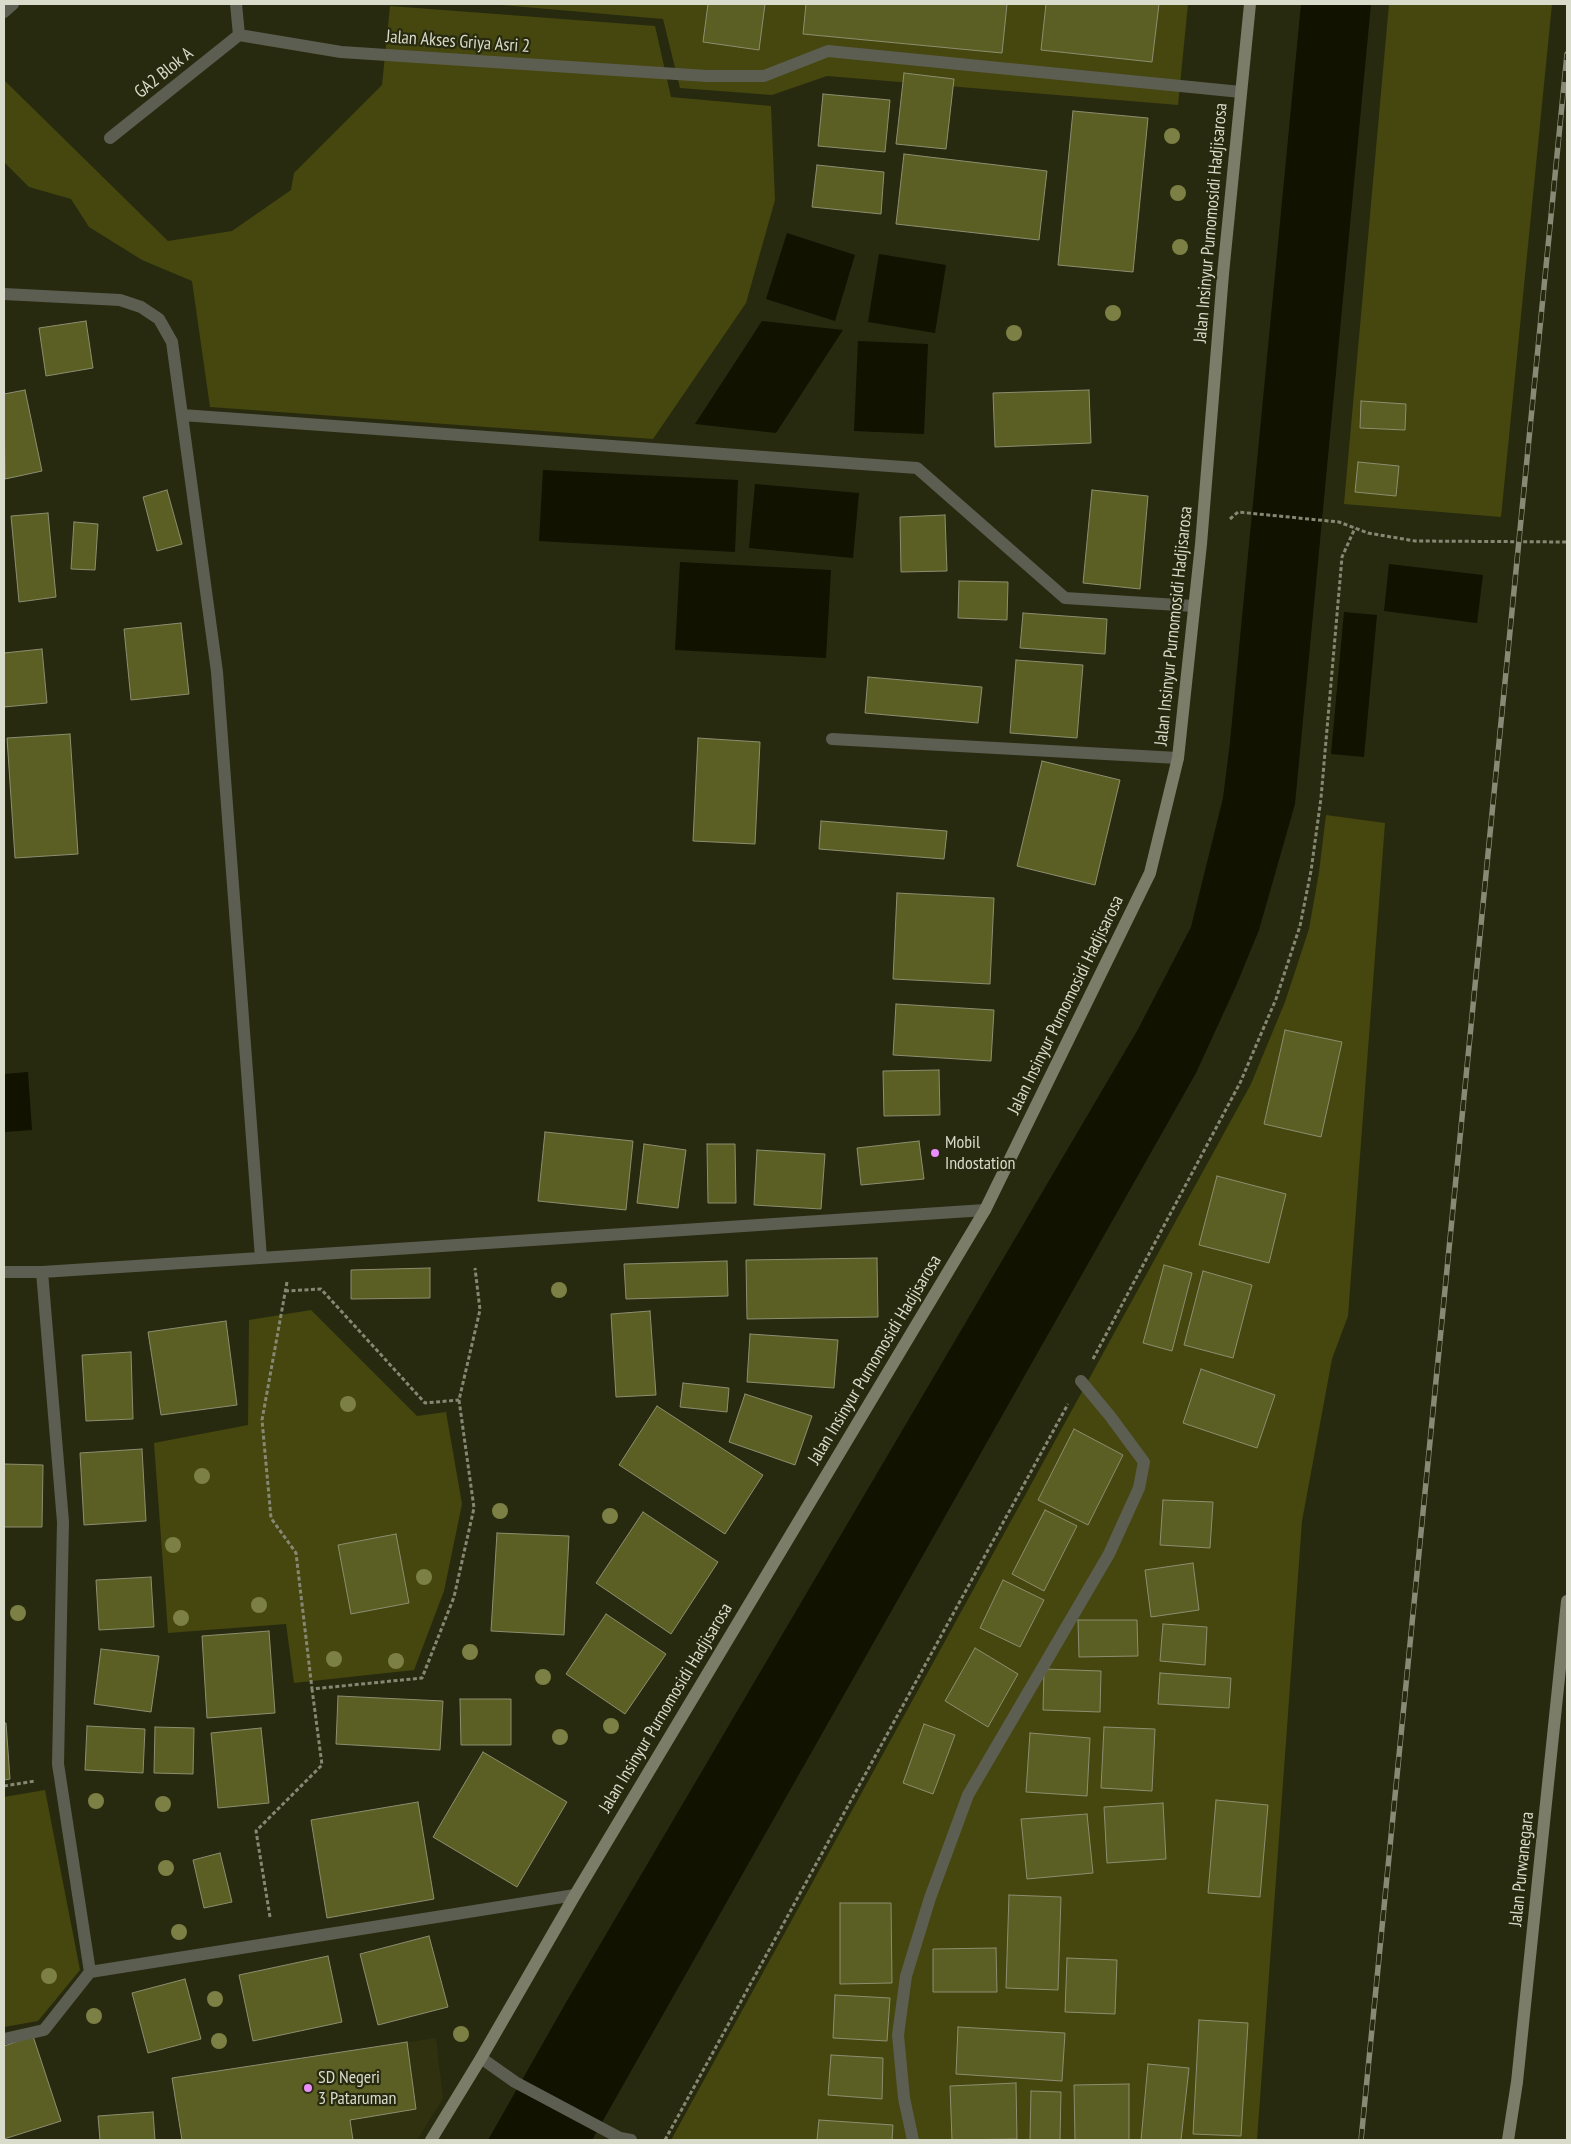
<!DOCTYPE html>
<style>
body{margin:0}
#map{position:relative;width:1571px;height:2144px;overflow:hidden;background:#282a0f;font-family:"PT Sans Narrow",sans-serif}
canvas{display:block}
.frame{position:absolute;inset:0;border:5px solid #d9dbcb;pointer-events:none}
</style>
<div id="map">
<canvas width="1571" height="2144"></canvas>
<div class="frame"></div>
</div>
<script>
const g = document.querySelector('canvas').getContext('2d');
g.lineJoin = 'round';
function fill(path, color) { g.fillStyle = color; g.fill(path, 'evenodd'); }
const shape = rows => new Path2D(rows.map(r => 'M' + r).join(''));
function strokePath(path, color, width, dash) { g.strokeStyle = color; g.lineWidth = width; g.lineCap = dash ? 'butt' : 'round'; g.setLineDash(dash || []); g.stroke(path); }
function drawText(font, color, halo, rows, align = 'center') {
  g.font = font + ' "PT Sans Narrow",sans-serif'; g.lineWidth = 4.5; g.setLineDash([]); g.textBaseline = 'middle'; g.strokeStyle = halo; g.fillStyle = color; for (const [text, x, y, turn = 0] of rows) {
    g.save(); g.translate(x, y); g.rotate((+turn || 0) * Math.PI / 180); g.textAlign = isNaN(turn) ? turn : align; if (halo) g.strokeText(text, 0, 0); g.fillText(text, 0, 0); g.restore();
  }
}
fill(shape([
 [436,2038,443,2098,417,2140,182,2140,172,2078]
]), '#30310e');
fill(shape([
 [490,4,1188,4,1178,105,827,76,772,95,680,88,663,19],
 [1389,4,1552,4,1501,517,1344,504],
 [390,6,655,26,671,97,771,106,775,200,746,303,653,439,210,407,192,281,142,260,89,227,71,199,29,187,4,162,4,80,168,241,232,231,291,190,294,173,382,85],
 [1326,815,1385,823,1348,1316,1332,1359,1302,1521,1257,2140,671,2140,1251,1084,1285,1002,1309,929,1319,872],
 [311,1310,417,1416,446,1412,462,1504,444,1591,414,1670,294,1683,286,1624,168,1633,154,1443,248,1425,249,1320],
 [45,1790,80,1970,38,2021,4,2027,4,1797]
]), '#45470f');
fill(shape([
 [1301,4,1371,4,1295,804,1259,930,1236,986,1196,1073,592,2140,488,2140,568,1999,1137,1031,1191,927,1223,798,1230,742],
 [787,233,855,255,835,321,766,299],
 [879,254,946,265,935,333,868,322],
 [762,321,843,330,776,433,695,424],
 [858,341,928,344,924,434,854,431],
 [543,470,738,480,735,552,539,541],
 [755,484,859,493,853,558,749,548],
 [680,562,831,570,826,658,675,650],
 [1389,564,1483,575,1477,623,1384,611],
 [1344,612,1377,615,1364,757,1331,754],
 [28,1072,32,1130,4,1132,4,1074]
]), '#111200');
const building = shape([
 [708,4,765,4,759,50,703,42,708,4],
 [806,4,1007,4,1002,53,803,34,806,4],
 [1046,4,1159,4,1152,62,1041,50,1046,4],
 [904,73,954,79,946,149,896,144,904,73],
 [823,94,890,100,885,152,818,146,823,94],
 [1073,111,1148,118,1133,272,1058,265,1073,111],
 [904,154,1047,171,1039,240,896,224,904,154],
 [817,165,884,172,881,214,812,207,817,165],
 [86,321,93,368,46,376,39,328,86,321],
 [25,390,42,471,5,479,4,394,25,390],
 [1089,390,1091,443,995,447,993,393,1089,390],
 [1361,401,1406,404,1405,430,1360,428,1361,401],
 [1358,462,1399,466,1396,496,1355,492,1358,462],
 [167,490,182,544,157,551,143,497,167,490],
 [1092,490,1148,496,1140,589,1083,583,1092,490],
 [48,513,56,597,19,602,11,516,48,513],
 [945,515,947,571,901,572,900,517,945,515],
 [74,522,98,524,95,570,71,569,74,522],
 [959,581,1008,582,1007,620,958,618,959,581],
 [1023,613,1107,619,1105,654,1020,648,1023,613],
 [181,623,189,694,131,700,124,629,181,623],
 [42,649,47,703,4,707,4,653,42,649],
 [1016,660,1083,665,1077,738,1010,733,1016,660],
 [868,677,982,687,978,723,865,713,868,677],
 [70,734,78,854,15,858,7,738,70,734],
 [698,738,760,742,755,844,693,841,698,738],
 [1042,761,1120,780,1095,885,1017,866,1042,761],
 [821,821,947,831,944,859,819,849,821,821],
 [897,893,994,898,990,984,893,979,897,893],
 [896,1004,994,1010,991,1061,893,1055,896,1004],
 [1285,1030,1342,1042,1321,1137,1264,1124,1285,1030],
 [939,1070,940,1115,884,1116,883,1071,939,1070],
 [545,1132,633,1141,626,1210,538,1201,545,1132],
 [919,1141,924,1179,861,1185,857,1148,919,1141],
 [644,1144,686,1150,678,1208,637,1203,644,1144],
 [707,1144,735,1144,736,1203,708,1203,707,1144],
 [757,1150,825,1154,821,1209,754,1205,757,1150],
 [1217,1176,1286,1194,1269,1263,1199,1245,1217,1176],
 [877,1258,878,1317,747,1319,746,1260,877,1258],
 [727,1261,728,1296,626,1299,624,1264,727,1261],
 [1164,1265,1192,1273,1172,1351,1143,1343,1164,1265],
 [430,1268,430,1298,351,1299,351,1270,430,1268],
 [1203,1271,1252,1285,1233,1358,1184,1345,1203,1271],
 [650,1311,656,1395,616,1397,611,1314,650,1311],
 [226,1321,237,1405,161,1415,148,1332,226,1321],
 [750,1334,838,1340,834,1388,747,1382,750,1334],
 [131,1352,133,1419,86,1421,82,1355,131,1352],
 [1201,1369,1275,1395,1257,1448,1183,1423,1201,1369],
 [683,1383,729,1388,727,1412,680,1407,683,1383],
 [745,1394,812,1416,795,1465,729,1442,745,1394],
 [657,1406,763,1475,725,1534,619,1465,657,1406],
 [1074,1429,1123,1455,1088,1525,1038,1500,1074,1429],
 [142,1449,146,1521,84,1525,80,1453,142,1449],
 [4,1464,43,1465,42,1527,4,1527,4,1464],
 [1163,1500,1213,1502,1210,1548,1160,1545,1163,1500],
 [1045,1510,1077,1526,1044,1591,1012,1574,1045,1510],
 [643,1512,718,1562,671,1634,596,1583,643,1512],
 [497,1533,569,1536,564,1635,491,1631,497,1533],
 [396,1534,409,1603,351,1614,338,1545,396,1534],
 [1193,1563,1199,1610,1151,1617,1145,1570,1193,1563],
 [151,1577,154,1627,99,1630,96,1580,151,1577],
 [1003,1580,1044,1600,1020,1647,980,1628,1003,1580],
 [606,1614,666,1654,625,1714,566,1674,606,1614],
 [1078,1620,1137,1620,1138,1656,1079,1657,1078,1620],
 [1163,1624,1207,1627,1205,1665,1160,1661,1163,1624],
 [269,1631,275,1713,207,1718,202,1636,269,1631],
 [975,1648,1018,1674,988,1727,945,1701,975,1648],
 [101,1649,159,1656,151,1712,94,1704,101,1649],
 [1044,1669,1101,1671,1100,1712,1043,1710,1044,1669],
 [1160,1673,1231,1678,1229,1708,1158,1704,1160,1673],
 [338,1696,443,1701,440,1750,336,1744,338,1696],
 [460,1699,511,1699,511,1745,461,1745,460,1699],
 [4,1723,6,1723,10,1779,4,1780,4,1723],
 [924,1724,955,1735,933,1794,903,1783,924,1724],
 [87,1726,145,1729,143,1773,85,1770,87,1726],
 [155,1727,194,1728,193,1774,154,1773,155,1727],
 [1104,1727,1155,1729,1152,1791,1101,1788,1104,1727],
 [261,1728,269,1803,218,1808,211,1733,261,1728],
 [1030,1733,1090,1738,1087,1796,1026,1792,1030,1733],
 [483,1752,567,1802,517,1887,433,1837,483,1752],
 [1216,1800,1268,1805,1260,1897,1208,1893,1216,1800],
 [418,1802,434,1899,327,1918,311,1820,418,1802],
 [1163,1803,1166,1859,1107,1863,1104,1807,1163,1803],
 [1087,1814,1093,1873,1027,1879,1021,1819,1087,1814],
 [220,1853,232,1902,204,1908,193,1860,220,1853],
 [1009,1895,1061,1897,1058,1990,1006,1988,1009,1895],
 [840,1903,891,1903,892,1983,840,1984,840,1903],
 [429,1936,448,2007,378,2025,360,1954,429,1936],
 [996,1948,997,1992,933,1992,933,1949,996,1948],
 [328,1956,342,2022,253,2041,239,1975,328,1956],
 [1067,1958,1117,1960,1115,2014,1065,2012,1067,1958],
 [185,1979,201,2039,148,2053,132,1993,185,1979],
 [835,1995,890,1998,887,2041,833,2038,835,1995],
 [1199,2020,1248,2023,1241,2136,1193,2134,1199,2020],
 [958,2027,1065,2033,1062,2081,956,2074,958,2027],
 [33,2036,61,2121,4,2139,4,2046,33,2036],
 [407,2042,416,2109,350,2120,353,2140,182,2140,172,2078,407,2042],
 [831,2055,883,2058,882,2099,828,2095,831,2055],
 [1148,2064,1189,2068,1181,2140,1141,2140,1148,2064],
 [1016,2083,1017,2139,952,2140,950,2086,1016,2083],
 [1129,2084,1129,2140,1075,2140,1074,2085,1129,2084],
 [1031,2091,1061,2092,1060,2140,1030,2140,1031,2091],
 [153,2112,155,2140,100,2140,98,2116,153,2112],
 [819,2120,893,2125,892,2140,817,2140,819,2120]
]);
fill(building, '#5c5f24');
strokePath(building, '#8c8e70', 1);
strokePath(shape([
 [1230,519,1238,512,1339,522,1368,533,1415,541,1567,542],
 [287,1282,262,1420,271,1518,296,1553,312,1689,422,1678,454,1597,474,1508,459,1400,480,1310,475,1268],
 [285,1291,321,1289,425,1403,459,1400],
 [1093,1359,1240,1083,1276,999,1300,926,1311,871,1321,798,1342,557,1355,528],
 [4,1786,35,1781],
 [270,1917,256,1831,322,1765,312,1689],
 [665,2140,1068,1404]
]), '#868873', 3, [4, 2.5]);
strokePath(shape([
 [832,739,1178,758]
]), '#5d5e52', 12);
strokePath(shape([
 [236,4,239,35,341,52,707,76,764,76,828,51,1241,92],
 [4,12,13,4],
 [110,138,239,35],
 [4,294,120,300,141,307,159,319,172,342,217,672,261,1258],
 [182,415,917,468,1065,598,1194,606],
 [4,1272,42,1272,291,1256,985,1210],
 [42,1272,63,1522,58,1764,90,1972],
 [4,2039,44,2030,90,1972,575,1895],
 [481,2058,515,2082,620,2138,631,2140],
 [913,2140,904,2098,898,2035,906,1976,930,1898,968,1795,1109,1554,1139,1488,1144,1462,1110,1416,1081,1381]
]), '#5d5e52', 12);
strokePath(shape([
 [431,2140,481,2058,575,1895,985,1210,1150,873,1178,758,1201,544,1223,274,1250,4],
 [1508,2140,1517,2082,1567,1601]
]), '#7b7d69', 12);
const rail = shape([
 [1361,2140,1567,54]
]);
strokePath(rail, '#888a75', 5.5);
strokePath(rail, '#282a0f', 4, [11]);
g.fillStyle = '#7c8044';
for (const [x, y] of [
 [1172,136],
 [1178,193],
 [1180,247],
 [1113,313],
 [1014,333],
 [559,1290],
 [348,1404],
 [202,1476],
 [500,1511],
 [610,1516],
 [173,1545],
 [424,1577],
 [259,1605],
 [18,1613],
 [181,1618],
 [470,1652],
 [334,1659],
 [396,1661],
 [543,1677],
 [611,1726],
 [560,1737],
 [96,1801],
 [163,1804],
 [166,1868],
 [179,1932],
 [49,1976],
 [215,1999],
 [94,2016],
 [461,2034],
 [219,2041]
]) { g.beginPath(); g.arc(x, y, 8, 0, 2 * Math.PI); g.fill(); }
for (const [x, y, r, color] of [
 [935,1153,5,"#eb8dfc"],
 [308,2088,5,"#eb8dfc"]
]) { const dot = new Path2D(); dot.arc(x, y, r, 0, 2 * Math.PI); g.fillStyle = color; g.fill(dot); strokePath(dot, '#282a0f', 2); }
drawText('18px', '#d9dbcb', '#282a0f', [
 ["Jalan Akses Griya Asri 2",458,42,4],
 ["GA2 Blok A",164,73,-39],
 ["Jalan Insinyur Purnomosidi Hadjisarosa",1211,223,-85],
 ["Jalan Insinyur Purnomosidi Hadjisarosa",1174,626,-84],
 ["Jalan Insinyur Purnomosidi Hadjisarosa",1066,1005,-64],
 ["Jalan Insinyur Purnomosidi Hadjisarosa",875,1360,-59],
 ["Jalan Insinyur Purnomosidi Hadjisarosa",666,1708,-59],
 ["Jalan Purwanegara",1522,1869,-84]
]);
drawText('18px', '#d9dbcb', '#282a0f', [
 ["Mobil",945,1143],
 ["Indostation",945,1164],
 ["SD Negeri",318,2078],
 ["3 Pataruman",318,2099]
], 'left');
</script>
